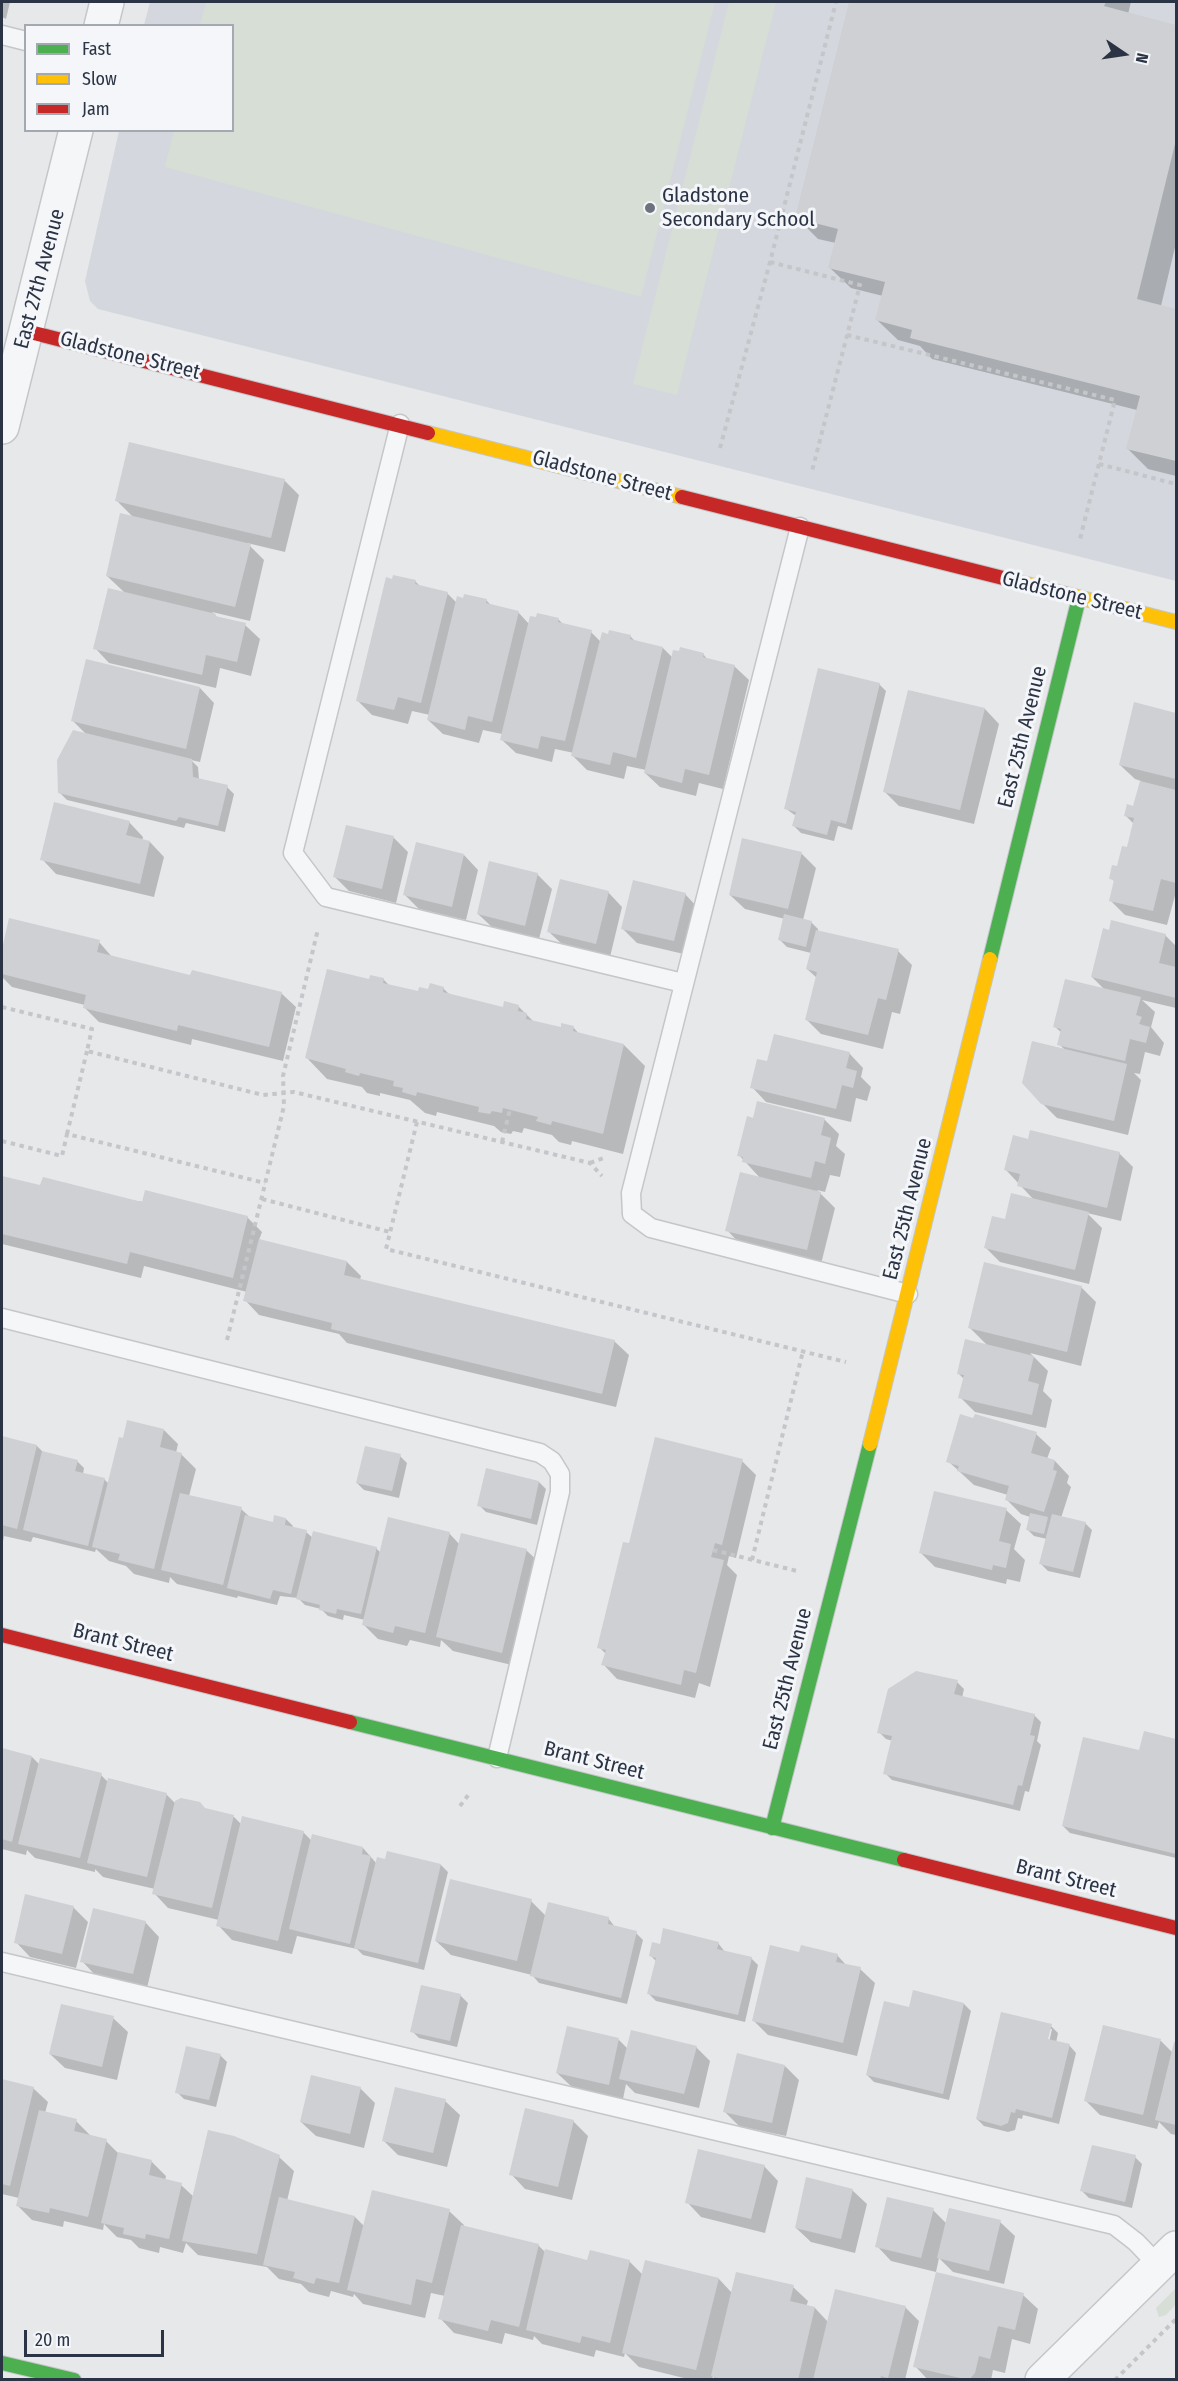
<!DOCTYPE html>
<style>
body{margin:0}
#map{position:relative;width:1178px;height:2381px;overflow:hidden;background:#e6e8ea;font-family:"Fira Sans Condensed",sans-serif}
canvas{display:block}
.frame{position:absolute;inset:0;border:3px solid #2b3445;pointer-events:none}
.legend{position:absolute;left:24px;top:24px;width:210px;height:108px;box-sizing:border-box;background:#f4f6f9;border:2px solid #a4a8b1;margin:0;padding:8px 10px;list-style:none;font-size:18px;color:#2b3445}
.legend li{display:flex;align-items:center;gap:12px;height:30px}
.legend b{width:30px;border:2px solid #a4a8b1}
.north{position:absolute;left:1094px;top:24px;width:60px;height:60px;-webkit-text-stroke:4px #f4f6f9;paint-order:stroke;rotate:103deg;font-size:16px;font-weight:700;line-height:24px;text-align:center;color:#2b3445}
.north::after{content:'';display:block;margin:auto;width:21px;height:27px;background:#2b3445;clip-path:polygon(50% 0,100% 100%,50% 72%,0 100%)}
.scale{position:absolute;left:24px;top:2330px;width:140px;height:27px;box-sizing:border-box;border:3px solid #2b3445;border-top:0;padding-left:8px;font-size:18px;line-height:21px;white-space:nowrap;color:#2b3445;-webkit-text-stroke:4px #f4f6f9;paint-order:stroke}
</style>
<div id="map">
<canvas width="1178" height="2381"></canvas>
<div class="frame"></div>
<ul class="legend">
<li><b style="height:8px;background:#4caf50"></b>Fast</li>
<li><b style="height:8px;background:#ffc107"></b>Slow</li>
<li><b style="height:8px;background:#c62828"></b>Jam</li>
</ul>
<div class="north">N</div>
<div class="scale">20 m</div>
</div>
<script>
const g = document.querySelector('canvas').getContext('2d');
g.lineJoin = 'round';
function fill(path, color) { g.fillStyle = color; g.fill(path, 'evenodd'); }
const shape = rows => new Path2D(rows.map(r => 'M' + r).join(''));
function strokePath(path, color, width, dash) { g.strokeStyle = color; g.lineWidth = width; g.lineCap = dash ? 'butt' : 'round'; g.setLineDash(dash || []); g.stroke(path); }
function drawText(font, color, halo, rows, align = 'center') {
  g.font = font + ' "Fira Sans Condensed",sans-serif'; g.lineWidth = 6; g.setLineDash([]); g.textBaseline = 'middle'; g.strokeStyle = halo; g.fillStyle = color; for (const [text, x, y, turn = 0] of rows) {
    g.save(); g.translate(x, y); g.rotate((+turn || 0) * Math.PI / 180); g.textAlign = isNaN(turn) ? turn : align; if (halo) g.strokeText(text, 0, 0); g.fillText(text, 0, 0); g.restore();
  }
}
fill(shape([
 [150,2,1176,2,1176,581,98,309,90,301,85,281,119,131,232,130,232,26,144,25]
]), '#d4d7dd');
fill(shape([
 [206,2,715,2,641,297,165,167,174,131,232,130,232,26,200,25],
 [729,2,776,2,677,395,633,384],
 [1176,2288,1176,2304,1166,2315,1159,2317,1156,2308]
]), '#d6ded6');
fill(shape([
 [2,2,10,2,6,19,2,17],
 [851,2,1131,2,1128,14,1176,26,1176,243,1161,306,1176,310,1176,476,1148,469,1127,448,1137,410,932,359,920,346,898,340,877,320,883,296,851,288,830,268,836,243,818,239,797,218],
 [284,480,299,495,285,552,247,543,264,560,250,621,212,612,218,618,245,625,260,639,251,676,220,668,216,688,109,663,95,648,125,593,107,576,134,518,117,501],
 [415,581,421,587,447,593,457,603,486,600,492,606,518,612,529,624,537,619,538,615,559,620,564,625,591,632,601,642,630,636,636,642,663,648,673,658,703,654,708,660,734,666,749,680,723,789,699,783,696,796,660,787,645,773,646,770,627,766,624,779,587,770,573,756,574,753,555,749,552,762,516,753,501,739,502,734,483,730,479,743,443,734,428,720,430,715,412,711,408,724,372,715,358,701],
 [879,684,886,691,852,830,838,826,834,841,801,833,794,826,796,816,785,808],
 [200,688,214,703,200,762,191,760,198,767,199,780,227,787,234,794,225,832,186,823,184,828,67,800,59,792,87,735,72,720],
 [910,691,985,709,999,724,974,824,899,806,885,792],
 [1135,704,1176,714,1176,892,1167,925,1125,915,1111,901,1115,882,1111,878,1128,849,1134,824,1125,815,1134,807,1141,781,1135,779,1120,765],
 [129,822,143,837,142,841,150,842,164,857,154,897,56,874,42,859],
 [347,826,394,838,408,852,396,903,349,891,335,877],
 [743,840,802,854,816,868,803,920,811,922,818,929,818,932,898,951,912,965,900,1014,892,1012,883,1049,821,1034,807,1020,817,978,807,969,811,953,787,947,780,940,785,919,745,909,730,895],
 [464,855,478,870,466,920,419,909,405,895],
 [537,874,552,889,539,939,493,928,478,914],
 [608,892,622,907,610,957,564,946,549,932],
 [685,894,699,909,688,955,637,943,622,928],
 [10,920,99,942,113,958,191,977,281,993,296,1007,283,1061,192,1039,191,1045,99,1022,85,1008,85,1005,12,987,2,977,2,956],
 [1165,935,1176,946,1176,1008,1142,1000,1155,1012,1151,1027,1164,1043,1160,1056,1145,1052,1140,1074,1134,1073,1141,1080,1128,1135,1057,1118,1042,1103,1065,1050,1059,1044,1062,1033,1055,1027,1105,990,1092,977],
 [383,979,390,986,419,993,443,988,450,995,504,1009,519,1007,535,1023,562,1029,574,1028,580,1035,624,1045,645,1066,623,1154,572,1141,571,1145,559,1142,552,1135,524,1128,522,1133,513,1131,511,1134,501,1132,494,1126,437,1112,436,1116,425,1113,410,1100,380,1093,380,1096,367,1093,362,1087,327,1079,307,1058,371,981],
 [849,1053,863,1068,861,1077,871,1087,867,1101,856,1098,851,1122,766,1102,752,1087,768,1063],
 [758,1103,825,1120,839,1134,836,1146,845,1154,840,1177,830,1175,825,1192,817,1190,835,1208,821,1264,741,1245,727,1230,761,1179,739,1155,754,1120],
 [1119,1153,1133,1167,1121,1221,1087,1213,1102,1228,1089,1284,1000,1262,986,1248,1006,1221,1034,1200,1006,1170],
 [2,1178,41,1187,247,1217,262,1232,259,1240,347,1262,361,1276,360,1280,614,1341,629,1355,616,1407,347,1343,339,1334,259,1315,245,1300,247,1292,144,1266,141,1278,2,1244],
 [1081,1287,1096,1302,1081,1366,1030,1353,1048,1371,1043,1391,1052,1400,1046,1428,975,1412,960,1397,964,1379,958,1373,988,1346,970,1328],
 [164,1430,178,1444,176,1453,181,1454,196,1469,189,1496,241,1509,251,1518,274,1524,286,1519,293,1526,292,1528,306,1532,313,1538,376,1548,381,1553,449,1533,460,1545,526,1550,541,1564,516,1666,453,1651,441,1640,440,1647,410,1640,407,1646,378,1639,364,1625,365,1620,344,1615,343,1620,328,1616,321,1609,305,1605,298,1598,280,1596,277,1605,238,1596,237,1598,177,1584,170,1577,169,1583,134,1574,126,1566,109,1561,96,1549,95,1552,33,1537,31,1542,4,1536,2,1547,2,1437,37,1446,44,1453,77,1461,84,1468,83,1474,104,1479,109,1484],
 [1036,1434,1051,1448,1047,1459,1055,1461,1069,1476,1067,1483,1071,1487,1061,1518,1085,1523,1092,1530,1080,1578,1048,1571,1041,1564,1047,1539,1034,1536,1027,1529,1030,1517,1021,1514,1007,1500,1008,1495,974,1485,948,1461],
 [400,1456,407,1463,399,1498,364,1490,357,1483],
 [742,1461,756,1475,736,1558,729,1556,727,1565,737,1575,710,1687,699,1683,695,1698,617,1679,603,1664,606,1654,599,1647],
 [539,1482,546,1489,537,1525,486,1512,479,1505],
 [1006,1510,1021,1524,1014,1549,1025,1560,1020,1582,1007,1579,1006,1584,935,1567,920,1552],
 [957,1682,964,1689,962,1698,1034,1715,1041,1722,1037,1741,1041,1745,1029,1792,1025,1791,1020,1811,892,1780,885,1773,893,1741,886,1739,879,1732],
 [1145,1732,1176,1740,1176,1858,1070,1833,1063,1826,1140,1752],
 [2,1750,32,1757,40,1765,101,1775,108,1782,166,1794,175,1803,234,1817,242,1825,303,1832,312,1841,363,1848,377,1864,441,1865,448,1872,424,1970,363,1955,357,1949,297,1936,292,1954,232,1940,218,1925,219,1920,168,1908,154,1893,155,1889,103,1877,95,1869,95,1872,35,1858,27,1850,26,1855,2,1849],
 [531,1901,546,1916,608,1918,615,1927,636,1933,643,1940,627,2004,539,1983,532,1975,451,1955,436,1941],
 [73,1907,88,1922,76,1968,30,1957,16,1942],
 [145,1922,159,1937,147,1988,96,1976,82,1961],
 [718,1943,725,1952,751,1958,758,1965,745,2022,656,2001,649,1994,657,1962,650,1955,661,1946],
 [801,1953,837,1955,847,1966,860,1969,875,1983,857,2056,768,2035,753,2020],
 [422,1986,461,1996,468,2003,457,2047,419,2038,412,2031],
 [964,2004,971,2011,949,2100,874,2082,867,2075,911,2008],
 [113,2018,128,2032,117,2080,65,2068,50,2054],
 [1051,2026,1058,2033,1056,2043,1069,2045,1076,2053,1059,2124,1023,2115,1022,2119,1018,2118,1015,2130,1008,2132,984,2126,977,2119],
 [1049,2029,1052,2029,1048,2047,1045,2046],
 [1104,2027,1161,2041,1173,2053,1175,2043,1176,2044,1176,2135,1171,2134,1159,2122,1157,2129,1100,2115,1086,2101],
 [619,2040,628,2049,696,2047,710,2061,699,2108,635,2093,626,2084,623,2099,572,2087,557,2073],
 [220,2055,227,2062,216,2107,184,2099,177,2092],
 [785,2066,799,2080,786,2136,739,2126,724,2111],
 [2,2080,33,2088,48,2102,45,2113,76,2121,90,2135,106,2141,119,2154,152,2162,166,2176,165,2181,181,2185,194,2197,279,2157,294,2171,287,2201,355,2217,364,2226,449,2211,464,2225,463,2227,538,2245,546,2253,589,2261,629,2261,643,2275,719,2279,732,2293,793,2287,808,2301,806,2307,815,2308,828,2322,905,2307,919,2321,905,2380,716,2380,713,2376,712,2380,692,2380,639,2367,625,2353,624,2357,596,2350,594,2357,542,2344,534,2336,533,2340,505,2333,502,2344,454,2333,440,2318,445,2296,431,2293,425,2318,363,2304,354,2294,353,2297,331,2291,329,2297,309,2292,301,2284,279,2279,267,2267,198,2255,186,2243,183,2253,160,2247,159,2253,139,2248,131,2240,117,2237,104,2224,103,2230,64,2221,63,2227,32,2220,18,2206,19,2198,2,2194],
 [360,2088,375,2103,364,2148,316,2136,301,2122],
 [445,2101,460,2115,447,2167,398,2155,383,2140],
 [573,2121,588,2136,572,2200,525,2189,511,2174],
 [1135,2157,1142,2164,1132,2208,1089,2198,1082,2191],
 [764,2166,778,2181,765,2233,701,2217,687,2202],
 [852,2190,867,2204,855,2253,811,2242,796,2228],
 [933,2210,947,2224,1000,2222,1015,2236,1004,2284,953,2272,939,2258,936,2272,891,2261,877,2246],
 [1023,2295,1038,2309,1030,2344,1012,2339,1005,2373,993,2370,991,2380,928,2380,915,2366]
]), '#0003');
fill(shape([
 [849,2,1106,2,1104,6,1176,25,1176,140,1137,299,1176,309,1176,461,1126,449,1140,396,910,338,912,330,875,320,885,282,828,268,838,229,795,218],
 [129,442,285,479,271,538,115,501],
 [120,513,251,544,235,607,106,576],
 [393,575,416,580,415,584,448,592,421,703,398,697,394,710,356,701,386,577,392,579],
 [108,588,216,614,215,616,246,623,237,662,206,655,202,675,93,649],
 [464,594,487,599,486,603,519,611,492,722,468,716,465,730,427,720,457,596,463,598],
 [537,613,559,618,558,622,592,630,565,741,541,736,538,749,500,740,530,616,536,617],
 [609,630,631,635,630,639,663,647,636,758,613,752,610,765,571,756,602,632,608,634],
 [680,647,704,653,703,657,735,665,709,775,685,769,682,783,644,773,673,650,679,651],
 [86,659,200,687,186,749,71,721],
 [818,668,880,683,846,824,831,820,827,835,792,826,796,812,784,809],
 [908,690,985,708,960,810,883,792],
 [1134,702,1176,713,1176,779,1119,765],
 [73,730,192,759,193,777,228,785,218,826,179,817,176,821,58,793,57,760],
 [1140,781,1176,790,1176,883,1161,879,1153,911,1109,901,1114,880,1109,879,1112,865,1117,866,1122,846,1127,847,1134,818,1124,816,1127,804,1133,806],
 [54,802,130,821,126,835,150,841,140,884,40,860],
 [346,825,394,836,382,889,333,877],
 [742,838,802,852,788,909,729,895],
 [416,842,464,854,452,907,403,895],
 [489,861,538,873,525,926,477,914],
 [560,879,609,891,596,944,547,932],
 [633,880,686,893,674,941,621,929],
 [784,914,812,921,806,947,778,940],
 [9,918,100,940,97,952,190,975,192,970,282,992,269,1047,178,1025,177,1031,83,1008,86,995,2,974,2,949],
 [1111,920,1166,934,1159,963,1176,967,1176,998,1091,977,1103,928,1109,930],
 [816,930,899,949,886,1000,878,998,868,1035,805,1020,817,972,806,969],
 [327,969,369,979,370,975,384,978,383,983,418,991,419,987,428,989,430,983,444,987,443,992,503,1007,504,1001,519,1005,518,1011,527,1013,526,1019,561,1027,561,1023,574,1026,573,1031,624,1044,603,1134,552,1121,551,1125,536,1121,538,1117,503,1108,502,1113,492,1111,490,1114,478,1112,479,1107,417,1092,416,1096,402,1092,403,1088,393,1086,394,1081,360,1073,359,1076,345,1072,346,1069,305,1058],
 [1065,979,1141,997,1136,1015,1142,1017,1139,1024,1150,1027,1146,1043,1130,1039,1125,1061,1057,1045,1061,1029,1053,1027],
 [774,1034,850,1052,846,1068,857,1071,853,1088,842,1085,836,1109,750,1088,757,1059,767,1061],
 [1032,1041,1127,1064,1114,1121,1041,1104,1022,1083],
 [757,1101,825,1118,821,1135,831,1138,825,1164,815,1161,811,1178,742,1162,743,1157,737,1156,747,1116,753,1118],
 [1030,1130,1120,1152,1107,1208,1017,1186,1020,1174,1004,1170,1013,1135,1028,1139],
 [740,1172,821,1192,807,1250,725,1231],
 [2,1176,40,1185,43,1177,142,1202,145,1190,248,1216,233,1278,130,1252,127,1264,2,1234],
 [1011,1193,1089,1212,1075,1270,984,1248,992,1216,1005,1219],
 [259,1239,347,1261,344,1275,615,1340,602,1394,331,1329,332,1323,243,1301],
 [984,1262,1082,1286,1067,1352,968,1328],
 [965,1339,1034,1356,1028,1381,1039,1384,1032,1415,958,1398,964,1375,957,1374],
 [960,1414,973,1418,975,1414,1037,1432,1031,1453,1055,1460,1053,1470,1057,1471,1044,1512,1005,1500,1009,1486,957,1471,959,1466,946,1462],
 [127,1420,164,1429,160,1447,182,1453,154,1569,118,1560,120,1554,92,1547,119,1437,123,1438],
 [2,1436,37,1445,17,1529,2,1525],
 [655,1437,743,1459,722,1545,715,1543,711,1557,724,1560,696,1673,684,1670,681,1685,601,1665,606,1650,597,1648,623,1542,629,1543],
 [365,1446,401,1454,392,1491,356,1483],
 [42,1451,78,1460,75,1471,105,1478,88,1546,23,1530],
 [486,1468,539,1481,531,1519,477,1506],
 [934,1491,1007,1508,999,1541,1011,1544,1006,1568,993,1565,992,1570,919,1553],
 [180,1493,242,1507,223,1585,161,1570],
 [1030,1513,1048,1517,1044,1534,1026,1530],
 [1052,1514,1086,1522,1073,1572,1039,1564],
 [245,1515,273,1522,274,1515,286,1518,285,1525,307,1530,291,1594,273,1590,270,1599,227,1588],
 [388,1517,450,1532,425,1633,395,1626,393,1633,362,1625],
 [313,1531,377,1547,361,1614,337,1609,336,1614,319,1610,320,1605,296,1599],
 [461,1533,527,1549,502,1653,436,1637],
 [916,1671,958,1680,954,1694,1035,1714,1030,1735,1035,1736,1022,1786,1018,1785,1013,1805,883,1774,892,1736,877,1733,888,1689],
 [1144,1731,1176,1739,1176,1854,1062,1826,1083,1737,1139,1750],
 [2,1748,32,1756,12,1842,2,1839],
 [40,1758,102,1773,80,1858,18,1844],
 [108,1778,167,1793,147,1877,87,1863],
 [181,1798,200,1802,205,1808,234,1815,212,1908,152,1894,175,1801],
 [242,1816,304,1831,278,1941,216,1926],
 [312,1834,363,1847,362,1854,371,1856,350,1944,289,1929],
 [387,1851,441,1864,418,1963,354,1948,377,1857,385,1859],
 [450,1879,532,1899,517,1961,435,1941],
 [25,1894,74,1906,62,1954,14,1943],
 [548,1902,609,1917,608,1924,637,1931,621,1998,530,1976],
 [93,1908,146,1921,133,1974,80,1962],
 [663,1928,719,1942,717,1949,752,1957,738,2015,647,1994,656,1958,649,1956,652,1942,660,1944],
 [770,1945,799,1952,801,1945,838,1954,836,1962,861,1967,843,2043,752,2021],
 [421,1985,461,1994,450,2041,410,2032],
 [913,1990,964,2003,943,2094,866,2075,884,2001,909,2007],
 [61,2004,114,2016,102,2067,49,2054],
 [1001,2012,1052,2024,1048,2039,1070,2044,1052,2118,1016,2109,1015,2113,1011,2112,1008,2123,1001,2126,976,2119],
 [1103,2025,1161,2039,1143,2115,1084,2101],
 [567,2026,619,2038,609,2085,556,2073],
 [631,2030,697,2046,684,2094,619,2079],
 [1174,2042,1176,2042,1176,2125,1155,2120],
 [186,2046,221,2054,209,2100,175,2093],
 [737,2053,785,2065,772,2123,723,2112],
 [311,2075,361,2087,350,2134,300,2122],
 [2,2079,34,2087,10,2186,2,2184],
 [395,2087,446,2099,433,2153,382,2141],
 [525,2108,574,2120,558,2187,509,2175],
 [39,2110,77,2119,74,2131,107,2139,88,2217,50,2208,49,2213,16,2206],
 [208,2130,234,2136,280,2155,257,2254,182,2241],
 [1092,2145,1136,2155,1125,2202,1080,2191],
 [698,2149,765,2165,751,2219,685,2203],
 [118,2152,152,2160,149,2175,182,2183,169,2239,146,2234,145,2239,123,2234,124,2228,101,2223],
 [806,2177,853,2189,841,2239,795,2228],
 [372,2190,450,2209,432,2283,416,2279,411,2305,347,2290],
 [279,2197,355,2216,339,2283,316,2278,314,2284,293,2278,295,2272,263,2265],
 [887,2197,934,2208,921,2258,875,2247],
 [949,2208,1001,2220,989,2271,937,2258],
 [461,2225,539,2244,519,2327,491,2320,488,2331,438,2319],
 [545,2249,587,2260,590,2250,630,2260,610,2343,582,2336,580,2343,526,2330],
 [645,2260,719,2278,696,2370,622,2353],
 [736,2272,794,2285,790,2301,815,2307,798,2380,724,2380,711,2376],
 [936,2272,1024,2293,1015,2330,998,2326,990,2359,979,2356,975,2373,969,2380,913,2367],
 [835,2289,906,2306,888,2378,881,2376,880,2380,813,2380]
]), '#ced0d3');
const lane = shape([
 [2,35,26,41],
 [400,424,293,853,326,897,683,983],
 [800,527,631,1193,632,1214,651,1228,908,1294],
 [2,1318,540,1453,552,1461,560,1474,560,1492,497,1758],
 [2,1962,1114,2225,1136,2242,1159,2266]
]);
const street = shape([
 [101,26,107,2],
 [2,427,76,130],
 [1042,2380,1176,2248]
]);
const fast = shape([
 [990,959,1079,598],
 [350,1722,904,1860],
 [772,1828,870,1444],
 [2,2363,74,2380]
]);
const slow = shape([
 [428,433,682,497],
 [1011,580,1176,622],
 [870,1444,990,959]
]);
const jam = shape([
 [26,331,428,433],
 [682,497,1011,580],
 [2,1635,350,1722],
 [904,1860,1176,1928]
]);
strokePath(lane, '#c4c6c8', 21);
strokePath(street, '#c4c6c8', 36);
strokePath(fast, '#c4c6c8', 16);
strokePath(slow, '#c4c6c8', 16);
strokePath(jam, '#c4c6c8', 16);
strokePath(shape([
 [770,262,860,285,812,471],
 [847,335,1115,400,1080,539],
 [720,448,770,262,836,2],
 [1099,464,1176,484],
 [2,1007,92,1029,87,1051,263,1095,294,1092,502,1142,590,1163,602,1176],
 [417,1122,386,1249,846,1362],
 [67,1134,87,1051],
 [2,1141,62,1156,67,1134,265,1183],
 [502,1142,510,1109],
 [590,1163,604,1158],
 [262,1199,390,1232],
 [227,1340,284,1106,283,1076,318,929],
 [713,1550,797,1571],
 [752,1560,803,1351],
 [460,1806,469,1794],
 [1115,2380,1176,2319]
]), '#c5c6ca', 4, [4.5, 4.5]);
strokePath(lane, '#f5f6f7', 18);
strokePath(street, '#f5f6f7', 33);
strokePath(fast, '#4caf50', 14);
strokePath(slow, '#ffc107', 14);
strokePath(jam, '#c62828', 14);
for (const [x, y, r, color] of [
 [650,208,6,"#6c737f"]
]) { const dot = new Path2D(); dot.arc(x, y, r, 0, 2 * Math.PI); g.fillStyle = color; g.fill(dot); strokePath(dot, '#f4f6f9', 2); }
drawText('21px', '#2b3445', '#f4f6f9', [
 ["Gladstone",662,196],
 ["Secondary School",662,220]
], 'left');
drawText('21px', '#2b3445', '#f4f6f9', [
 ["East 27th Avenue",40,279,-75],
 ["Gladstone Street",130,356,14],
 ["Gladstone Street",602,476,15],
 ["Gladstone Street",1072,596,14],
 ["East 25th Avenue",1023,737,-76],
 ["East 25th Avenue",908,1209,-76],
 ["Brant Street",123,1643,14],
 ["East 25th Avenue",788,1679,-76],
 ["Brant Street",594,1761,14],
 ["Brant Street",1066,1879,14]
]);
</script>
